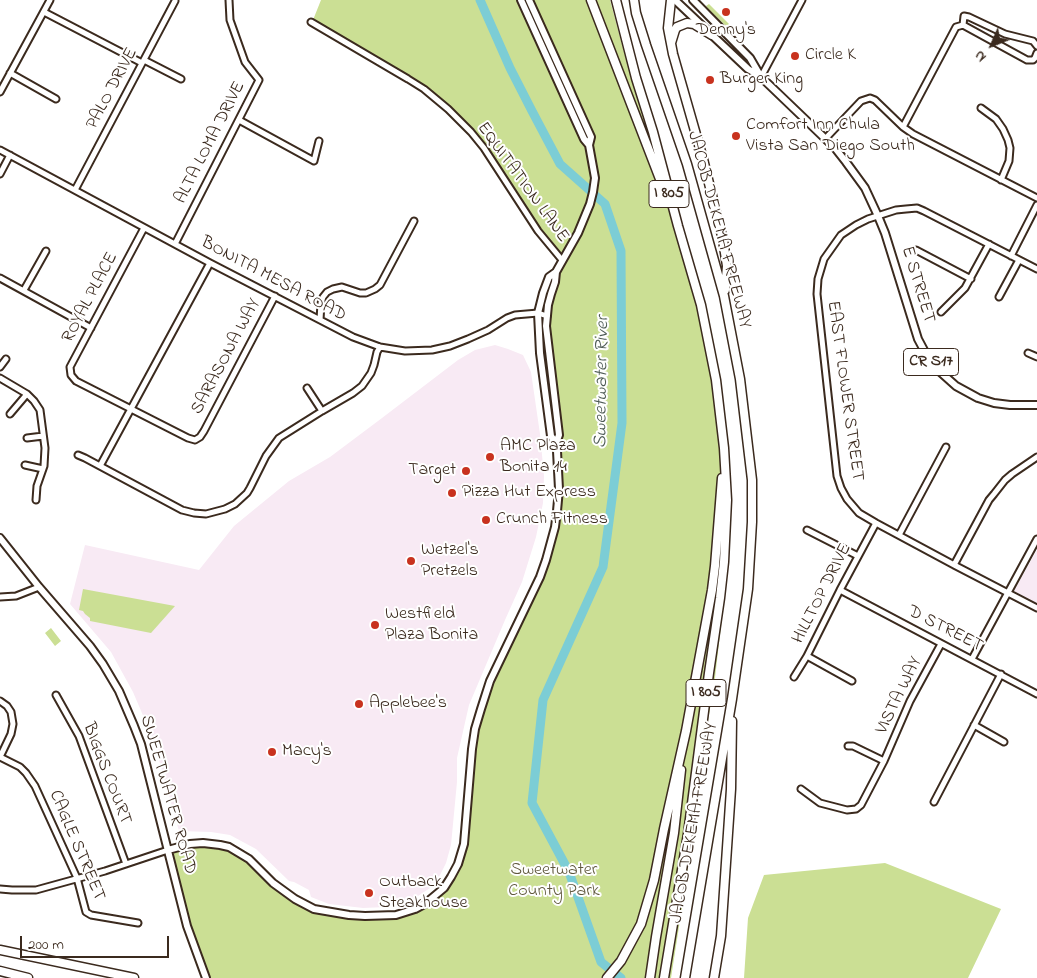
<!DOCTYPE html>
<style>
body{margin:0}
#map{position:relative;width:1037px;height:978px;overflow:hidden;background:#fff;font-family:"Indie Flower",sans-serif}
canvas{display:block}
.north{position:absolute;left:967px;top:20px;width:50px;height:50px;-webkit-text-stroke:4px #fff;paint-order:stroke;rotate:226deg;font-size:14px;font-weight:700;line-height:20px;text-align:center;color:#3b2a1e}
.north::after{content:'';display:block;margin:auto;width:18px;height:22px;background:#3b2a1e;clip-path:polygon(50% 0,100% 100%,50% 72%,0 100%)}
.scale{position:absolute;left:20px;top:936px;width:149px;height:22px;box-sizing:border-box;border:2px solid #3b2a1e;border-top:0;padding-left:6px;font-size:15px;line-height:18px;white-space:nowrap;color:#3b2a1e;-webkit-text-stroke:4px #fff;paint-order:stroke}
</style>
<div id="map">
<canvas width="1037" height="978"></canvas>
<div class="north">N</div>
<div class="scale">200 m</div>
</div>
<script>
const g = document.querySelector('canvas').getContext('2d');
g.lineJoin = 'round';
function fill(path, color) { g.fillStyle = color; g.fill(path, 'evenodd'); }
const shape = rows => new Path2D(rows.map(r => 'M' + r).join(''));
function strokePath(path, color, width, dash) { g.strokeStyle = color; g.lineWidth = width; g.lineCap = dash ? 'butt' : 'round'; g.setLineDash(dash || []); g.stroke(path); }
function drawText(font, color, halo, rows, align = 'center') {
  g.font = font + ' "Indie Flower",sans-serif'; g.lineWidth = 4; g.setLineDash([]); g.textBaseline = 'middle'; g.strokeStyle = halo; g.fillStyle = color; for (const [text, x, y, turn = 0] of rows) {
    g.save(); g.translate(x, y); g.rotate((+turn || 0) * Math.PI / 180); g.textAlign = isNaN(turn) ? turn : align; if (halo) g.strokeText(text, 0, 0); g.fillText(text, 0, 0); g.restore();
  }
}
fill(shape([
 [495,345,508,349,523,355,531,372,540,434,544,476,543,503,536,537,522,582,505,620,469,705,457,758,457,782,451,845,446,863,440,875,430,888,409,902,386,907,363,908,329,904,311,897,309,890,294,882,289,881,256,849,230,835,211,832,179,831,153,739,133,692,111,652,70,604,85,545,199,570,234,526,289,481,330,457,382,418,458,360,475,350],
 [1037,550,1037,603,1014,591]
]), '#f8eaf4');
fill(shape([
 [321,0,610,0,631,78,650,133,701,303,716,380,728,499,728,565,715,678,701,764,686,882,671,978,207,978,204,974,168,850,186,844,232,849,268,878,305,904,348,915,406,912,439,892,460,857,472,750,483,700,538,581,555,526,558,463,541,337,540,313,544,300,554,274,563,258,538,231,485,150,434,95,333,33,313,20],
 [709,4,729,24,727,27,708,9,706,6],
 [83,589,175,606,151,633,90,621,90,618,85,614,83,611,79,610],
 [51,628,61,641,55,646,45,633],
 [885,863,1001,909,968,978,744,978,748,918,764,875]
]), '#cbdf94');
strokePath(shape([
 [480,0,510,68,532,111,560,164,605,204,621,251,622,423,603,567,543,700,532,803,569,872,601,962,621,978]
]), '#7ccdd5', 9);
const minor = shape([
 [44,12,142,63],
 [311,22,408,79,424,89,448,109,471,132,484,148,538,231,562,260],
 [963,25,964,16,969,17,1005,34,1033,41,1037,46],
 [144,60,181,79],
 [10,73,56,99],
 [761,77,802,0],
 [0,92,50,0],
 [981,108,996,119,1003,129,1008,140,1010,148,1009,161,1001,180],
 [239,120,314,161,319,141],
 [903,127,956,27,963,25,1027,60,1033,60,1035,58,1037,53],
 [825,139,861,101,870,98,875,100,903,127,913,134,1037,198],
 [0,150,210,263,353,337,380,347,405,351,432,350,450,346,468,339,488,330,507,318,515,315,538,313,547,316],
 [0,174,10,155],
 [75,190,175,1],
 [144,228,70,367,71,375,76,381,188,438,195,440,200,437,204,431,275,296],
 [175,244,259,80,245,62,230,20,229,0],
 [916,250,971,279],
 [1011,256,1037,205],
 [1037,269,924,211,917,208,906,209,896,210,868,219,856,225,841,235,824,259,818,279,817,294,837,476,841,488,847,499,859,513,876,523,956,566,1037,608],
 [0,278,91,328],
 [24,290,46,251],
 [999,297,1019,260],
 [941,312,965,288,989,244],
 [320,320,321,303,323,297,327,292,333,289,342,287,360,293,366,293,375,289,380,285,414,221],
 [1028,353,1037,357],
 [0,367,6,359],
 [0,378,27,394,34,401,40,410,45,448,44,466,37,486,36,500],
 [307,388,322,411],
 [10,414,27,394],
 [27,438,43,436],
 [78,455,85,458,182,510,194,513,206,514,225,509,235,504,247,493,250,488,266,456,279,438,322,411,353,393,362,386,371,373,374,365,377,352,380,347],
 [25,465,43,469],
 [100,466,210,263],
 [807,530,858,556],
 [899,535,946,447],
 [954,565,989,500,994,494,1005,480,1012,474,1037,457],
 [840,590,1037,694],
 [0,597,16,596,39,587],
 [807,656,852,681],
 [972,659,1037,539],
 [794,677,807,656,840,590,876,523],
 [56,695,79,736,126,864],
 [0,701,7,706,11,712,13,724,11,734,0,757],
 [974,725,1004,742],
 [848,746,853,746,884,761],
 [0,757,20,767,26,773,35,786,77,878,86,912,91,915,138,923],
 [801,789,820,803,847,810,856,809,861,805,884,761,910,701,941,644],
 [934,802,1001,674],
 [0,889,12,890,36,890,105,871,168,850]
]);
const major = shape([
 [521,0,584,139,589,145],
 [675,0,748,69,760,76],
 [693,0,750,58,761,77,835,148,846,162,865,188,878,216,885,233,918,339,926,354,937,369,956,386,978,398,994,403,1010,405,1037,405],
 [556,272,555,282,551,294,548,305,546,326,559,435,556,443],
 [0,538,39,587,90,646,103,664,119,691,134,726,141,744,187,926,206,978],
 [168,850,190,844,203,843,220,845,229,847,249,859,273,883,295,899,314,909,349,915,365,916,396,915,415,909,426,903,444,888,451,877,458,864,464,844,472,749,475,729,481,709,490,681,540,577,546,560,555,527,557,511,559,489,557,451,556,443,551,436,540,353,538,313,543,293,549,277,556,272,578,233,590,204,593,192,595,178,589,145,591,137,529,0]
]);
const highway = shape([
 [591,0,665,192],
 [616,0,636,78,653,132,678,226,701,305,716,380,724,448,727,500,724,562,720,598,709,673,688,834,664,978],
 [634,0,636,13,646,45,687,164,724,296,740,379,752,480,752,522,748,589,732,699,685,978],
 [671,0,668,28,673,54,703,159,723,240,727,266,725,290],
 [671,43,675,30,677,27,687,23,694,24,712,35],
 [0,950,134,978],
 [0,971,28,978],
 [607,978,621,961,641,924,654,880,664,829,686,731,712,590,715,566,722,478],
 [650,978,656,937,674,833,681,770],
 [714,978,721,936,731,789,732,721]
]);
strokePath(minor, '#3b2a1e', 9);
strokePath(major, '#3b2a1e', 10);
strokePath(highway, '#3b2a1e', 11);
strokePath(minor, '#fff', 5);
strokePath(major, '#fff', 6);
strokePath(highway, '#fff', 8);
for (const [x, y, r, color] of [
 [726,12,5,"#c8321e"],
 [795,56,5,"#c8321e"],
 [710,80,5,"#c8321e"],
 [736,136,5,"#c8321e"],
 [490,457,5,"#c8321e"],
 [466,471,5,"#c8321e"],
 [452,493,5,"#c8321e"],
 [486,520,5,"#c8321e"],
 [411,561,5,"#c8321e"],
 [375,625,5,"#c8321e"],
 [359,704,5,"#c8321e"],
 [272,752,5,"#c8321e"],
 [369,893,5,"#c8321e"]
]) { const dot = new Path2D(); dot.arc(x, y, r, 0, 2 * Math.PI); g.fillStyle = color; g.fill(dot); strokePath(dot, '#fff', 2); }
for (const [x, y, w] of [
 [669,194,40],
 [931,362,55],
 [706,693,40]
]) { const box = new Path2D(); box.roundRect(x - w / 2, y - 13.5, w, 27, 4); g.fillStyle = '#fff'; g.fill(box); strokePath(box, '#3b2a1e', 1); }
drawText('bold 16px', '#3b2a1e', null, [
 ["I 805",669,194],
 ["CR S17",931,362],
 ["I 805",706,693]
]);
drawText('18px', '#3b2a1e', '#fff', [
 ["Denny's",726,31,"center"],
 ["Circle K",805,56],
 ["Burger King",720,80],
 ["Comfort Inn Chula",746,126],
 ["Vista San Diego South",746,147],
 ["AMC Plaza",500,447],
 ["Bonita 14",500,468],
 ["Target",456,471,"right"],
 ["Pizza Hut Express",462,493],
 ["Crunch Fitness",496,520],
 ["Wetzel's",421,551],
 ["Pretzels",421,572],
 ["Westfield",385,615],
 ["Plaza Bonita",385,636],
 ["Applebee's",369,704],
 ["Macy's",282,752],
 ["Outback",379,883],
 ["Steakhouse",379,904]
], 'left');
drawText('18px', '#3b2a1e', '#fff', [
 ["PALO DRIVE",113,89,-62],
 ["ALTA LOMA DRIVE",211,143,-63],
 ["EQUITATION LANE",522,183,54],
 ["JACOB DEKEMA FREEWAY",718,230,75],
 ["BONITA MESA ROAD",273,280,28],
 ["E STREET",917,285,73],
 ["ROYAL PLACE",91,298,-62],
 ["SARASONA WAY",227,357,-62],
 ["EAST FLOWER STREET",844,391,82],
 ["HILLTOP DRIVE",823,594,-63],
 ["D STREET",945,630,27],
 ["VISTA WAY",900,696,-64],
 ["BIGGS COURT",106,774,69],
 ["SWEETWATER ROAD",167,795,74],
 ["JACOB DEKEMA FREEWAY",695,823,-80],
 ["CAGLE STREET",76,846,67]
]);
drawText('18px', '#5f573c', '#fff', [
 ["Sweetwater",554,871],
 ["County Park",554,892]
]);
drawText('italic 19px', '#4e5b55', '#fff', [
 ["Sweetwater River",603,382,-89]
]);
</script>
